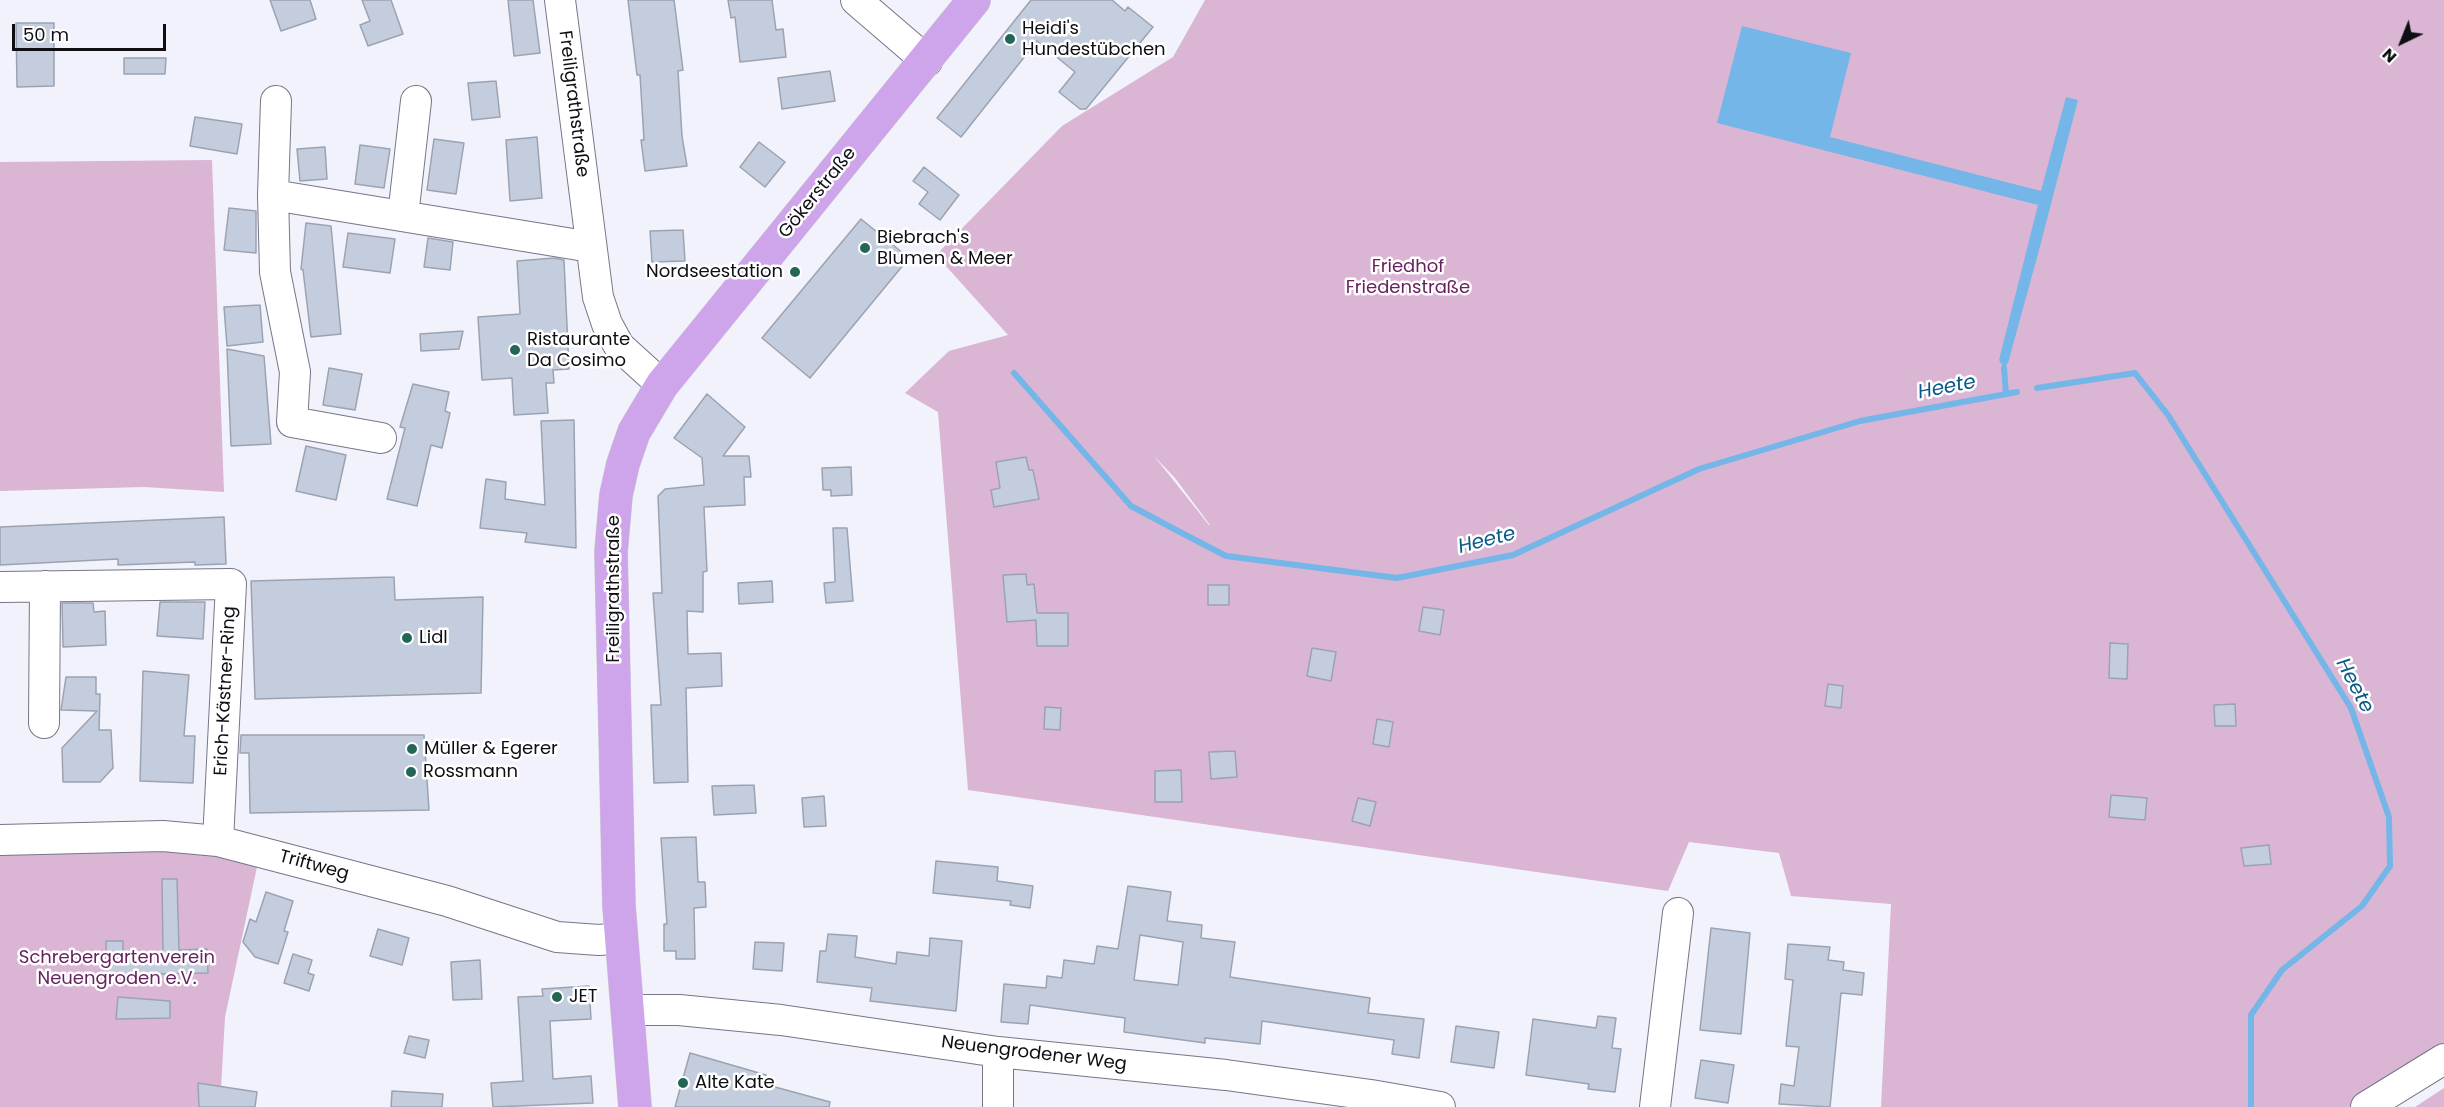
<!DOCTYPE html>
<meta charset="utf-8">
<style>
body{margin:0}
#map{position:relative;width:2444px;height:1107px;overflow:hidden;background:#f2f2fc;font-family:Poppins,sans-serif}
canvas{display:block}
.north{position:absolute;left:2372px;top:12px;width:60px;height:60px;-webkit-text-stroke:4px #fff;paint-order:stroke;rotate:223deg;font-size:16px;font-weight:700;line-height:24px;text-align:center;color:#0e0e13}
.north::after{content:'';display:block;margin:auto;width:21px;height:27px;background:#0e0e13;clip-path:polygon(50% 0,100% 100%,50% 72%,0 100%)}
.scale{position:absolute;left:12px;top:24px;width:154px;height:27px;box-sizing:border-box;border:3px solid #0e0e13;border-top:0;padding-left:8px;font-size:18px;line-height:21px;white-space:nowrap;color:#0e0e13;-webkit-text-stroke:4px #fff;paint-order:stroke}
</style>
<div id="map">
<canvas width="2444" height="1107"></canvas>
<div class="north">N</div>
<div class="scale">50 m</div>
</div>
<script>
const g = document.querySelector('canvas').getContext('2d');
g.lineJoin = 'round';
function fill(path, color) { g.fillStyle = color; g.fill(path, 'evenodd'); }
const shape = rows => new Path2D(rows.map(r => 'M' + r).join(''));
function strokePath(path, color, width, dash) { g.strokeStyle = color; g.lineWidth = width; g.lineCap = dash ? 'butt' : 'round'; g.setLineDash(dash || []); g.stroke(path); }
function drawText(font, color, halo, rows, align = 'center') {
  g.font = font + ' Poppins,sans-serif'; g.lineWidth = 5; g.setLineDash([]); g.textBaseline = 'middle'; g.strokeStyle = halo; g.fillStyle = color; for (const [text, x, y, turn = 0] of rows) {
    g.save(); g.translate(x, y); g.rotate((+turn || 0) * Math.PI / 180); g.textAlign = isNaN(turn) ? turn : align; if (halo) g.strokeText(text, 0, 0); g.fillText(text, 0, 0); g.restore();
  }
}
fill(shape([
 [1205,0,2444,0,2444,1049,2353,1107,1881,1107,1891,904,1791,896,1779,853,1689,842,1668,891,968,790,938,412,905,393,949,351,1008,335,936,255,1062,126,1173,57],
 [1154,456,1175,478,1210,525,1209,525],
 [212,160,224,492,144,487,0,491,0,162],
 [202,851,257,867,225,1017,220,1107,0,1107,0,854],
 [2444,1088,2444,1107,2415,1107]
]), '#dbb5d4');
fill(shape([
 [1742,26,1851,53,1830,137,2041,191,2066,97,2078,100,2038,254,2008,363,2004,368,1999,360,2038,205,1717,123]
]), '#74b6e7');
strokePath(shape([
 [2004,368,2006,394],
 [1014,373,1131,506,1178,531,1226,556,1397,578,1513,555,1699,469,1860,421,2017,392],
 [2037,388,2135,373,2168,415,2351,708,2389,817,2390,866,2362,906,2282,970,2251,1015,2251,1107]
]), '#74b6e7', 6);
const building = shape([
 [270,0,310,0,316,19,281,31,270,0],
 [362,0,391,0,403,34,368,46,360,25,370,21,362,0],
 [508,0,533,0,540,53,514,56,508,0],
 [628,0,674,0,683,70,678,71,682,136,687,166,645,171,641,140,644,140,640,75,637,75,628,0],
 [728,0,772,0,776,30,783,29,786,57,740,62,735,17,731,18,728,0],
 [1031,0,1112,0,1125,11,1128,7,1153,27,1086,109,1080,109,1059,92,1075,72,1037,41,961,137,937,118,1031,0],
 [16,23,54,23,54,86,17,87,16,23],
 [124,58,166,58,165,74,124,74,124,58],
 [830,71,835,101,782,109,778,78,830,71],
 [496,81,500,117,472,120,468,83,496,81],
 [195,117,242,124,237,154,190,146,195,117],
 [537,137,542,198,510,201,506,140,537,137],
 [434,139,464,143,456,194,427,190,434,139],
 [759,142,785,162,765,187,740,167,759,142],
 [360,145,390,149,384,188,355,184,360,145],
 [325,147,327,179,300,181,297,149,325,147],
 [924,167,959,195,940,220,919,204,928,192,913,181,924,167],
 [229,208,256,211,256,253,224,250,229,208],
 [861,219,909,258,810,378,762,338,861,219],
 [306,223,331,226,341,334,311,337,303,270,301,269,306,223],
 [683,230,685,261,652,262,650,231,683,230],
 [348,233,395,239,390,273,343,267,348,233],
 [428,238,453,242,450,270,424,267,428,238],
 [554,258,564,260,569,369,553,370,554,383,546,383,548,413,514,415,512,378,482,380,478,317,520,314,517,261,554,258],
 [260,305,263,342,227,346,224,307,260,305],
 [463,331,459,349,421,351,420,334,463,331],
 [227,349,264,356,271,444,231,446,227,349],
 [329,368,362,374,355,410,323,405,329,368],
 [413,384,449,392,445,411,450,413,442,448,431,445,417,506,387,499,405,428,400,427,413,384],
 [707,394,745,427,723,456,749,456,751,477,744,477,745,505,704,507,707,571,703,572,703,612,687,611,688,654,721,653,722,686,686,688,688,782,654,783,651,705,661,705,653,593,662,593,658,496,665,489,704,485,702,458,674,438,707,394],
 [574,420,576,548,525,542,527,533,480,528,486,479,506,482,505,499,545,505,541,421,574,420],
 [306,446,346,455,336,500,296,491,306,446],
 [1026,457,1029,470,1033,470,1039,499,994,507,991,490,1000,488,996,462,1026,457],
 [851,467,852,495,831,496,831,490,823,490,822,468,851,467],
 [224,517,226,564,195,565,195,562,118,565,118,559,0,565,0,527,224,517],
 [833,528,847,528,853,601,826,603,824,583,835,582,833,528],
 [1026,574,1027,585,1034,584,1037,613,1068,613,1068,646,1037,646,1036,620,1007,622,1003,575,1026,574],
 [394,577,395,600,483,597,481,693,255,699,251,581,394,577],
 [772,581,773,602,739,604,738,583,772,581],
 [1208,585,1229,585,1229,605,1208,605,1208,585],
 [160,602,205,602,203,639,157,636,160,602],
 [62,603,93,603,94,612,105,611,106,645,63,647,62,603],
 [1423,607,1444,610,1440,635,1419,631,1423,607],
 [2110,643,2128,644,2127,679,2109,678,2110,643],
 [1312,648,1336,652,1331,681,1307,676,1312,648],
 [143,671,189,675,184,736,195,736,193,783,140,781,143,671],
 [66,677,96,677,96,694,100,694,99,730,111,730,113,768,100,782,63,782,62,748,97,711,61,710,66,677],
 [1828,684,1843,686,1841,708,1825,706,1828,684],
 [2235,704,2236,726,2215,726,2214,705,2235,704],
 [1045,707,1061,708,1060,730,1044,729,1045,707],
 [1377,719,1393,722,1389,747,1373,744,1377,719],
 [241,735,424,735,429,810,250,813,249,753,240,753,241,735],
 [1235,751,1237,777,1211,779,1209,752,1235,751],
 [1181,770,1182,802,1155,802,1155,771,1181,770],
 [754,785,756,813,714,815,712,786,754,785],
 [2111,795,2147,798,2145,820,2109,817,2111,795],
 [824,796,826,826,804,827,802,798,824,796],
 [1358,798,1376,802,1370,826,1352,821,1358,798],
 [696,837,698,882,705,882,706,907,694,908,695,959,676,959,676,951,664,951,664,924,667,924,661,838,696,837],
 [2269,845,2271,864,2244,866,2241,848,2269,845],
 [936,861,998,867,997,881,1033,886,1030,908,1010,905,1011,901,933,893,936,861],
 [162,879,177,879,179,950,207,949,208,973,106,975,106,941,123,941,123,954,163,954,162,879],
 [1128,886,1171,892,1167,921,1202,925,1201,938,1235,942,1230,977,1370,998,1368,1013,1424,1019,1419,1058,1392,1054,1394,1040,1262,1021,1260,1044,1205,1038,1205,1043,1124,1032,1125,1018,1030,1005,1028,1024,1001,1022,1004,984,1046,988,1047,976,1062,978,1064,960,1094,964,1097,946,1118,949,1128,886],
 [1140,935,1183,942,1178,985,1134,980,1140,935],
 [266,892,293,901,284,931,288,932,278,964,255,957,243,942,250,919,256,922,266,892],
 [1711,928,1750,933,1741,1034,1700,1030,1711,928],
 [378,929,409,938,402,965,370,956,378,929],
 [828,934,857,936,855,957,896,964,897,952,929,956,930,938,962,941,956,1011,870,1001,872,988,817,982,820,951,826,951,828,934],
 [755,942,784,943,782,971,753,969,755,942],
 [1788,944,1830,947,1828,960,1844,962,1843,970,1864,973,1862,995,1841,993,1830,1107,1779,1104,1781,1084,1794,1086,1799,1047,1786,1046,1793,980,1785,979,1788,944],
 [293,954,312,960,308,973,314,975,309,991,284,983,293,954],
 [480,960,482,999,453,1000,451,962,480,960],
 [589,986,591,1019,550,1021,553,1079,591,1076,593,1103,493,1107,491,1083,523,1081,518,997,543,996,542,989,589,986],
 [118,997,170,1001,170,1018,116,1019,118,997],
 [1598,1016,1616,1018,1612,1048,1621,1049,1615,1092,1588,1089,1589,1084,1526,1075,1533,1019,1596,1028,1598,1016],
 [1456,1026,1499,1032,1494,1068,1451,1062,1456,1026],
 [409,1036,429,1040,425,1058,404,1053,409,1036],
 [690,1053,766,1075,764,1084,830,1102,829,1107,675,1107,690,1053],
 [1701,1060,1734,1065,1728,1103,1695,1098,1701,1060],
 [198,1083,257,1092,255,1107,199,1107,198,1083],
 [392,1091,443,1094,442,1107,391,1107,392,1091]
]);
fill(building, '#c4cddd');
strokePath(building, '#9ba3b2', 1.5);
const minor = shape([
 [560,0,598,297,607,324,619,346,662,385],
 [856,0,927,61],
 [276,101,273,195,275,272,295,372,292,422,381,438],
 [273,195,591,247],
 [403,216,416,101],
 [0,587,231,584,218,841],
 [44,723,45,586],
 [0,840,163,836,218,841,447,901,557,937,599,940,621,938],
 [628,1010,679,1010,781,1020,998,1052,1226,1075,1371,1095,1440,1107],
 [998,1052,998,1107],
 [1655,1107,1678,913],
 [2366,1107,2444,1059]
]);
const major = shape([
 [635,1107,619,906,611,552,616,495,623,464,634,432,662,385,974,0]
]);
strokePath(minor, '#767686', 32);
strokePath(major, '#cfcfd0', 34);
strokePath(minor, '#fff', 30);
strokePath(major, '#cea4eb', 33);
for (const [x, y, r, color] of [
 [1010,39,6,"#246655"],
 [865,248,6,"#246655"],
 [795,272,6,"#246655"],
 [515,350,6,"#246655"],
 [407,638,6,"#246655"],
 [412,749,6,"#246655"],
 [411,772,6,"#246655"],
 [557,997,6,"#246655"],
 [683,1083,6,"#246655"]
]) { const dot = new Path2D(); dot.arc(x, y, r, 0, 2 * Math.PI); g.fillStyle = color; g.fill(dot); strokePath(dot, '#fff', 2); }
drawText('18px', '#0e0e13', '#fff', [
 ["Heidi's",1022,29],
 ["Hundestübchen",1022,50],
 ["Biebrach's",877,238],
 ["Blumen & Meer",877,259],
 ["Nordseestation",783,272,"right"],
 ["Ristaurante",527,340],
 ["Da Cosimo",527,361],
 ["Lidl",419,638],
 ["Müller & Egerer",424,749],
 ["Rossmann",423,772],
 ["JET",569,997],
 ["Alte Kate",695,1083]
], 'left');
drawText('18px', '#0e0e13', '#fff', [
 ["Freiligrathstraße",573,104,83],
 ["Gökerstraße",818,193,-51],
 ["Freiligrathstraße",614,589,-90],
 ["Erich-Kästner-Ring",226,691,-87],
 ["Triftweg",314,866,15],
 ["Neuengrodener Weg",1034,1054,7]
]);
drawText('18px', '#682160', '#fff', [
 ["Friedhof",1408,267],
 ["Friedenstraße",1408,288],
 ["Schrebergartenverein",117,958],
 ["Neuengroden e.V.",117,979]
]);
drawText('italic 20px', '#085a88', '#fff', [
 ["Heete",1947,388,-11],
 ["Heete",1487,541,-14],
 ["Heete",2354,686,62]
]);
</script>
